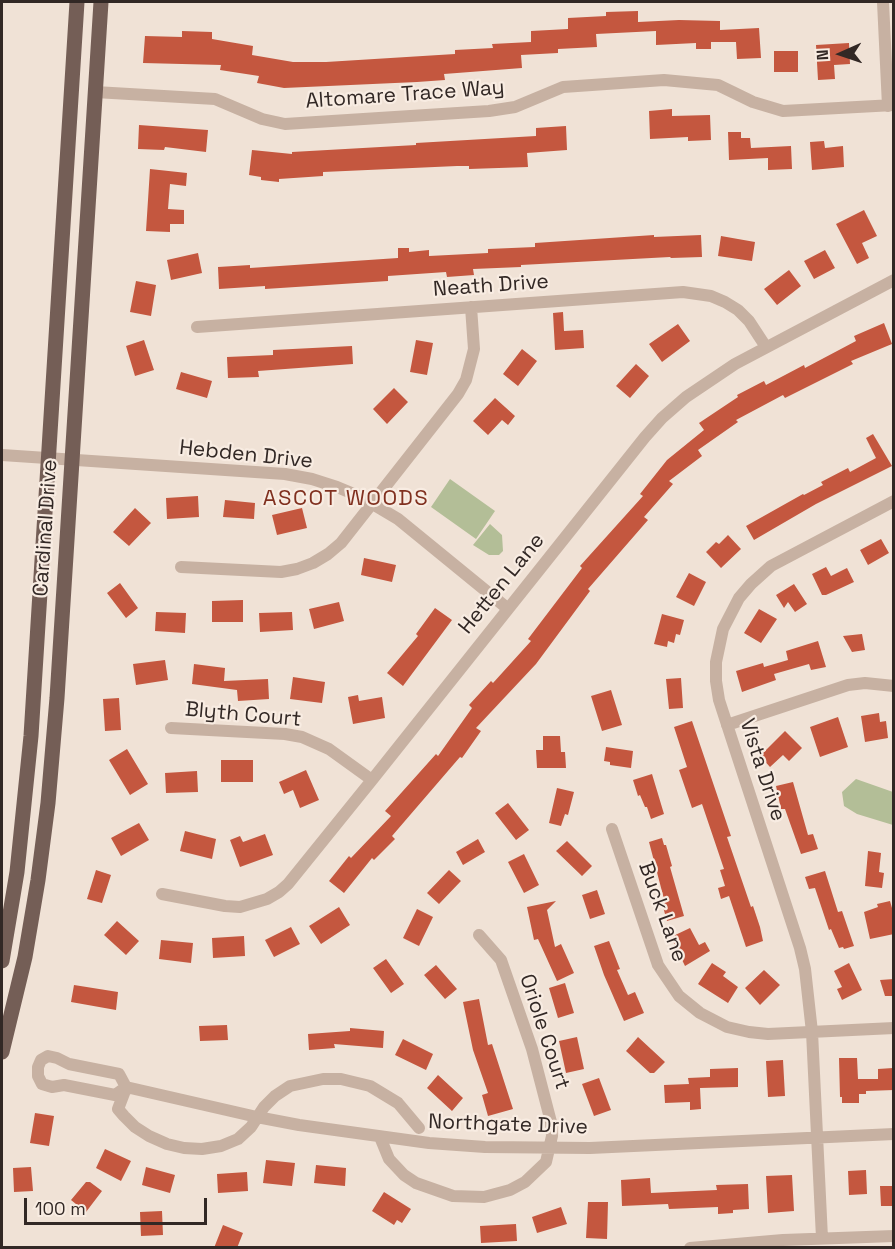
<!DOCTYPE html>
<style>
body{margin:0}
#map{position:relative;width:895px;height:1249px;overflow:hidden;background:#f0e2d6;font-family:"Space Grotesk",sans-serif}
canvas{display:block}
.frame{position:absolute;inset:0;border:3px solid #322825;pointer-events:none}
.north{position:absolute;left:811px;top:24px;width:60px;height:60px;-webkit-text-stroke:4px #f8ece2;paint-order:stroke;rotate:267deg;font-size:16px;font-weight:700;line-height:24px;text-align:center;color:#322825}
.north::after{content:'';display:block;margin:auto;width:21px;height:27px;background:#322825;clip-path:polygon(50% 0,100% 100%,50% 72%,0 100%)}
.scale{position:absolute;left:24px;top:1198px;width:183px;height:27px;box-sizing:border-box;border:3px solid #322825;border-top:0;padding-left:8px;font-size:18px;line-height:21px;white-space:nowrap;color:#322825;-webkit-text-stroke:4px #f8ece2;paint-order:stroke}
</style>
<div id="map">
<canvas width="895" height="1249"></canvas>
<div class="frame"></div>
<div class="north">N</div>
<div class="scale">100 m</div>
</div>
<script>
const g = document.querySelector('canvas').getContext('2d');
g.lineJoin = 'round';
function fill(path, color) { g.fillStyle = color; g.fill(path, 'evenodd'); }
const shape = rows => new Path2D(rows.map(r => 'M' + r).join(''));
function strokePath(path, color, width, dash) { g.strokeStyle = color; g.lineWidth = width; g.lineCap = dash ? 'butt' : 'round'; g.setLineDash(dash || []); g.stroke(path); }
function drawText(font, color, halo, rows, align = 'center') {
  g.font = font + ' "Space Grotesk",sans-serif'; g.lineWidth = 4.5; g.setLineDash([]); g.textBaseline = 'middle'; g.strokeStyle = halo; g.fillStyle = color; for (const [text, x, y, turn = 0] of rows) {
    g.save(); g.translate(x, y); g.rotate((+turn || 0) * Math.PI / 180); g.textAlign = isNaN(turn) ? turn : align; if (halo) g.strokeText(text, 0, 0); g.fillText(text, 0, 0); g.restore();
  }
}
fill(shape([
 [450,479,495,511,476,539,431,507],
 [490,524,502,535,503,551,499,555,489,555,473,545],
 [856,779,893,792,893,825,857,814,844,806,842,792]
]), '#b3be97');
fill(shape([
 [638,11,638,22,679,20,720,21,720,30,759,28,761,58,737,59,736,42,711,42,711,49,696,49,696,43,656,45,656,31,596,34,597,47,558,49,558,53,521,55,522,68,444,74,445,80,417,82,284,88,257,83,259,76,220,70,221,65,143,63,145,36,182,37,182,31,212,32,212,39,253,46,252,55,293,62,326,62,455,54,455,50,493,48,492,44,531,42,531,31,568,29,568,18,606,16,606,12],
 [849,43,850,64,834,65,835,79,818,80,816,45],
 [774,51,798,51,798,72,774,72],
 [672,109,672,116,710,115,711,140,688,141,688,137,650,139,649,111],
 [139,125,208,130,206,152,165,147,164,150,138,149],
 [566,126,567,150,527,153,528,167,469,169,469,166,457,166,323,172,323,176,279,179,279,182,261,180,261,177,249,175,252,150,292,154,292,152,416,145,416,143,536,136,536,128],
 [728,132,741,132,741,138,750,138,751,148,791,146,792,169,768,170,768,158,729,160],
 [824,141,825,148,843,146,844,167,812,170,810,142],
 [150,169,187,173,186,186,170,184,168,209,184,210,184,224,170,224,170,232,146,231],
 [864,210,877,236,862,243,869,258,857,264,836,224],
 [654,235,654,237,701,235,702,257,671,258,670,257,521,265,521,267,473,269,474,275,447,277,446,272,388,276,388,281,265,289,265,286,219,289,218,267,250,265,250,268,398,258,398,248,409,248,409,252,429,250,429,256,488,253,488,249,535,247,535,243],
 [721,236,755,242,752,261,718,256],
 [825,250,835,268,814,279,804,261],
 [198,253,202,273,171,280,167,260],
 [789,270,801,286,777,305,764,289],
 [136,281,156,285,151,316,130,312],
 [563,312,564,331,583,330,584,348,555,350,553,313],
 [884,323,892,344,851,361,853,364,785,398,783,395,736,420,738,422,698,450,702,456,669,481,673,484,644,517,648,520,588,589,590,591,536,664,476,728,481,731,462,758,460,757,392,836,395,839,374,860,372,858,344,893,329,881,349,856,351,858,391,816,385,811,436,754,438,756,472,708,469,705,491,681,493,683,531,641,528,639,582,568,580,566,643,496,640,494,667,460,704,430,699,423,738,397,737,395,764,381,766,385,804,365,805,368,856,341,854,336],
 [678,324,690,341,662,362,649,344],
 [144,340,154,370,135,376,126,346],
 [416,340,433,343,427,375,410,372],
 [352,346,353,364,258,371,259,377,228,378,227,357,273,355,273,350],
 [522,349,537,361,518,386,503,374],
 [636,364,649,376,630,398,616,386],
 [181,372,212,381,207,398,176,389],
 [394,388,408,402,387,424,373,409],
 [495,398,515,416,508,425,502,420,488,435,473,421],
 [873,434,892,466,816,504,754,540,746,526,803,494,804,495,823,485,821,482,848,468,850,472,876,458,866,438],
 [198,496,199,517,167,519,166,498],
 [225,500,255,503,254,519,223,517],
 [135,508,151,523,129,546,113,532],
 [302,508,307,528,277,535,272,515],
 [728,535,741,549,721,568,706,552,716,542,719,544],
 [881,539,889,553,868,565,860,550],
 [364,558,396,565,392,582,361,575],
 [826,567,831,576,847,568,854,582,826,595,822,595,812,574],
 [689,573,706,582,694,606,676,597],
 [120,583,138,608,126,618,107,593],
 [794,584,807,604,795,612,788,602,784,608,776,595],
 [243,600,243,622,212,622,212,601],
 [339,602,344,621,314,629,309,609],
 [435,608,452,620,403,686,387,673,418,636,416,634],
 [759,609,777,619,761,643,744,633],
 [156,612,186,613,185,633,155,631],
 [292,612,293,630,260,632,259,613],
 [662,614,684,620,680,635,676,634,674,643,668,641,667,647,654,644],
 [862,634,865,650,852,652,843,636],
 [818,641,826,667,811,670,809,664,774,674,776,680,742,692,736,671,763,663,764,667,788,660,786,651],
 [165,660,168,680,136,685,133,664],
 [194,664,225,668,224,681,268,679,269,699,238,701,237,690,192,684],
 [293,677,325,682,322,703,290,699],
 [681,678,683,708,669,709,666,679],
 [611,690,622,725,602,731,591,696],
 [358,695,359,701,382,697,385,718,353,724,348,697],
 [119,698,121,730,105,731,103,699],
 [879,713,880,722,886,721,888,738,865,742,861,716],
 [838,717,848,747,820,757,810,727],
 [692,721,731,836,727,837,751,907,753,906,760,927,763,941,746,947,729,896,721,899,718,888,725,886,720,870,724,869,702,804,692,808,679,770,687,767,674,727],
 [785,731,802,748,789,761,783,755,770,767,760,756],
 [543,736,560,736,561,752,565,752,566,768,537,768,536,750,543,750],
 [606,747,633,751,631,768,610,765,610,762,604,761],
 [127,749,148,784,130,795,109,760],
 [221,760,253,760,253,782,221,782],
 [306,770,319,800,300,808,293,790,284,794,279,782],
 [197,771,198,792,166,793,165,773],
 [652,774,664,814,651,819,647,807,645,807,640,795,638,796,633,780],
 [793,782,808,835,813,834,818,849,801,854,785,809,781,809,776,786],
 [557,788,574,792,568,815,565,814,561,826,549,823],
 [508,803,529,830,516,840,495,813],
 [139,823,149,840,121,856,111,838],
 [185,831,216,839,212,859,180,851],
 [265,834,273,855,240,867,230,840,240,836,243,842],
 [662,838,664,845,666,845,672,866,670,867,684,916,667,921,661,900,664,899,649,842],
 [478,839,485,852,463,865,456,852],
 [567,841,592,866,582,876,556,851],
 [868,851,881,853,879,872,884,873,882,888,865,886],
 [524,854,539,885,524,893,508,862],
 [96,870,111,875,102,903,87,899],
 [449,870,461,881,439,904,427,893],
 [825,871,838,912,842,911,854,946,844,949,843,947,839,948,831,929,829,930,815,888,809,889,805,877],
 [597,890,605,914,590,919,582,895],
 [556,901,547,910,555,947,561,944,574,973,557,981,538,939,534,940,527,907],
 [890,901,894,915,894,934,870,939,864,912,878,907,877,904],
 [339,907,350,925,321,944,309,926],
 [417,909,433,917,419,946,403,938],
 [117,921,139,941,126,955,104,935],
 [291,927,300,944,274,957,265,940],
 [690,928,699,945,705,942,710,951,685,966,671,937],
 [244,936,245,956,213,958,212,938],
 [161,940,193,943,191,963,159,959],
 [609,941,620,969,617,970,628,995,635,992,644,1013,624,1021,604,975,594,946],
 [386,959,404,984,391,993,373,968],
 [712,963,726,972,723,976,738,987,728,1003,698,984],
 [849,963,862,990,842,1000,837,989,842,987,834,971],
 [436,965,457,989,445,999,424,975],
 [764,970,780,985,760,1005,745,988],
 [894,979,894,996,885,996,880,980],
 [565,983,574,1013,558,1018,549,988],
 [74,985,118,992,116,1010,71,1002],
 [479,999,488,1045,492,1044,513,1109,488,1116,482,1095,488,1093,473,1050,463,1002],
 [227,1025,228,1040,200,1041,199,1026],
 [350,1028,384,1031,383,1048,334,1044,335,1048,309,1050,308,1034,350,1031],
 [577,1037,584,1069,566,1073,559,1041],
 [638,1037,665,1062,654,1073,650,1073,626,1051],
 [403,1039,433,1054,426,1070,395,1055],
 [839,1058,857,1058,858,1079,878,1079,878,1069,893,1068,894,1090,866,1091,866,1094,859,1094,859,1103,842,1103,842,1097,840,1097],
 [783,1060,785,1096,768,1097,766,1061],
 [738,1068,738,1087,700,1088,701,1109,690,1110,690,1102,665,1103,664,1085,689,1084,688,1078,710,1077,710,1069],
 [438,1075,463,1098,452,1111,427,1088],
 [599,1078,611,1110,594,1116,582,1084],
 [35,1113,54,1116,49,1146,30,1143],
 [105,1149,131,1161,121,1181,96,1168],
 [266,1160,295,1163,292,1186,263,1183],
 [316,1165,346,1168,345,1186,314,1183],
 [31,1167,33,1191,14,1192,13,1168],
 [146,1167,175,1175,170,1193,142,1185],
 [866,1170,867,1194,849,1195,848,1171],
 [247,1172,248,1191,218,1193,217,1174],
 [792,1175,794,1211,768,1213,766,1176],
 [650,1178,651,1193,717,1190,716,1185,748,1184,749,1209,733,1210,733,1213,718,1214,718,1207,669,1209,668,1204,622,1206,621,1180],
 [86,1182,90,1182,102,1191,86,1212,71,1200],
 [880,1186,894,1186,894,1206,881,1206],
 [384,1192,411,1209,402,1223,397,1220,394,1225,372,1211],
 [588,1202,608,1202,607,1239,586,1238],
 [561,1207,567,1224,537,1233,532,1217],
 [162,1211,163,1235,141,1236,140,1212],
 [516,1224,517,1241,481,1243,480,1226],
 [223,1225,243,1233,237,1248,214,1248]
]), '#c4573f');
strokePath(shape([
 [883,2,888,106],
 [95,92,215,99,262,119,285,124,489,111,515,107,563,87,664,80,718,85,753,102,783,111,894,105],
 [197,327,683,292,711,296,725,302,738,310,749,321,766,347],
 [2,455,285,474,312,479,337,487,361,497,398,519,507,608],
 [181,567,281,572,297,569,313,563,328,554,341,543,458,394,466,380,474,349,471,307],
 [727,725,848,685,865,683,894,686],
 [171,728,285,734,302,737,329,749,372,780],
 [612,829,658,965,679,996,700,1013,727,1027,749,1032,768,1034,894,1028],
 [162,894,225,906,240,907,267,899,279,892,288,884,372,780,645,437,662,418,686,397,735,364,894,280],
 [126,1087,115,1095,64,1085,52,1087,42,1084,38,1076,38,1067,41,1060,48,1056,57,1058,69,1064,119,1074,126,1087,257,1117,299,1125,429,1143,485,1147,590,1148,894,1134],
 [126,1088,118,1109,124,1116,135,1127,149,1136,167,1144,184,1148,202,1149,221,1146,238,1139,251,1127,264,1107,275,1096,290,1086,323,1079,341,1079,370,1086,398,1103,419,1128],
 [380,1137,389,1159,404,1175,416,1183,453,1196,484,1197,510,1190,525,1182,546,1162,552,1136,551,1122,532,1049,501,960,479,935],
 [822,1238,812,1032,805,969,800,948,719,700,716,681,716,662,723,629,739,598,751,584,771,566,894,501],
 [690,1248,783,1240,894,1236]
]), '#c7b1a2', 12);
strokePath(shape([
 [2,961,17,872,31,736,77,2],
 [2,1052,25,957,38,880,48,803,57,698,101,2]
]), '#745e56', 15);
drawText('21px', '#322825', '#f8ece2', [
 ["Altomare Trace Way",405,95,-4],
 ["Neath Drive",491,286,-4],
 ["Hebden Drive",246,455,6],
 ["Cardinal Drive",46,528,-86],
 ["Hetten Lane",502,584,-51],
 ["Blyth Court",243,715,5],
 ["Vista Drive",762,770,72],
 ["Buck Lane",662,912,70],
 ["Oriole Court",544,1032,72],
 ["Northgate Drive",508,1125,2]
]);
g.letterSpacing = '1.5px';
drawText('22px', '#80301f', '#f8ece2', [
 ["ASCOT WOODS",346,499]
]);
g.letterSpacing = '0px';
</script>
